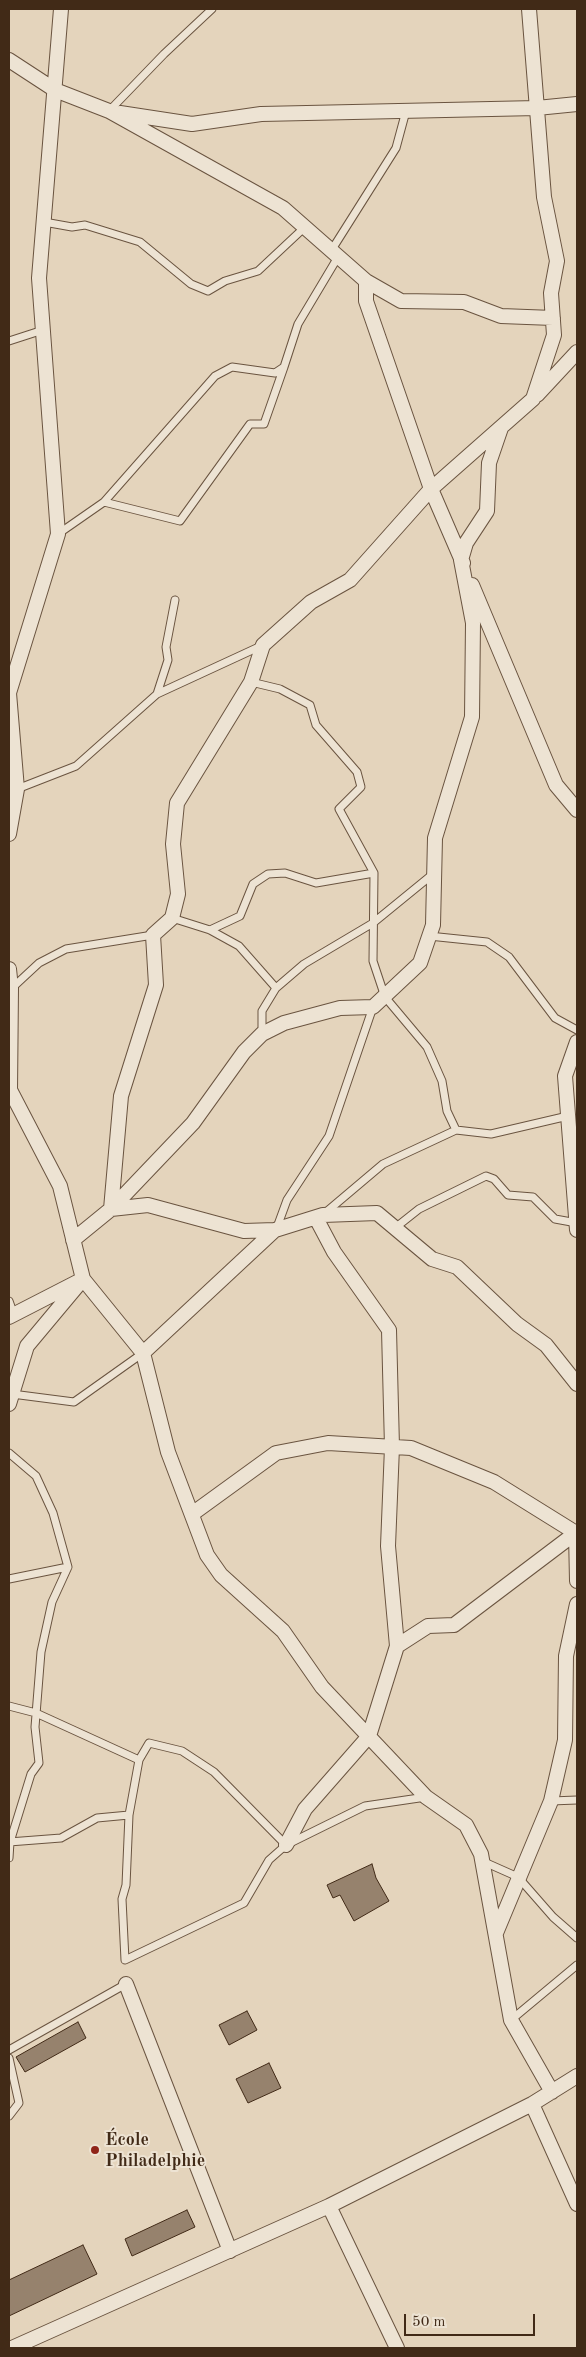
<!DOCTYPE html>
<meta charset="utf-8">
<style>
body{margin:0}
#map{position:relative;width:586px;height:2357px;overflow:hidden;background:#e4d4bc;font-family:"Old Standard TT",serif}
canvas{display:block}
.frame{position:absolute;inset:0;border:10px solid #412a17;pointer-events:none}
.scale{position:absolute;left:404px;top:2314px;width:131px;height:22px;box-sizing:border-box;border:2px solid #412a17;border-top:0;padding-left:6px;font-size:15px;line-height:18px;white-space:nowrap;color:#412a17;-webkit-text-stroke:4px #ede3d3;paint-order:stroke}
</style>
<div id="map">
<canvas width="586" height="2357"></canvas>
<div class="frame"></div>
<div class="scale">50 m</div>
</div>
<script>
const g = document.querySelector('canvas').getContext('2d');
g.lineJoin = 'round';
function fill(path, color) { g.fillStyle = color; g.fill(path, 'evenodd'); }
const shape = rows => new Path2D(rows.map(r => 'M' + r).join(''));
function strokePath(path, color, width, dash) { g.strokeStyle = color; g.lineWidth = width; g.lineCap = dash ? 'butt' : 'round'; g.setLineDash(dash || []); g.stroke(path); }
function drawText(font, color, halo, rows, align = 'center') {
  g.font = font + ' "Old Standard TT",serif'; g.lineWidth = 4; g.setLineDash([]); g.textBaseline = 'middle'; g.strokeStyle = halo; g.fillStyle = color; for (const [text, x, y, turn = 0] of rows) {
    g.save(); g.translate(x, y); g.rotate((+turn || 0) * Math.PI / 180); g.textAlign = isNaN(turn) ? turn : align; if (halo) g.strokeText(text, 0, 0); g.fillText(text, 0, 0); g.restore();
  }
}
const building = shape([
 [372,1864,376,1878,389,1901,354,1921,340,1895,333,1898,327,1885,372,1864],
 [247,2011,257,2030,229,2045,219,2025,247,2011],
 [78,2022,86,2038,25,2072,16,2057,78,2022],
 [269,2063,281,2088,248,2103,236,2079,269,2063],
 [187,2210,195,2227,132,2256,125,2239,187,2210],
 [83,2245,97,2274,9,2316,9,2280,83,2245]
]);
fill(building, '#96826d');
strokePath(building, '#412a17', 1);
const service = shape([
 [109,111,164,54,212,9],
 [44,222,72,227,85,225,140,242,191,284,208,291,225,281,258,271,305,227],
 [331,251,396,148,406,111],
 [9,341,43,330],
 [104,502,180,521,250,424,264,424,284,367],
 [58,534,104,502,215,376,232,367,275,373,284,367,298,324,338,257],
 [251,682,280,689,310,705,316,725,357,772,361,787,339,809,374,873,373,961,385,997,427,1047,442,1081,447,1111,456,1130],
 [157,694,168,660,166,647,175,600],
 [17,789,76,766,157,694,261,646],
 [172,918,210,930,239,946,276,988],
 [210,930,240,916,253,884,268,874,285,873,316,883,374,873],
 [429,936,487,942,509,957,555,1018,577,1030],
 [11,989,39,963,66,949,153,935],
 [262,1034,262,1011,276,988,304,964,373,923,433,874],
 [325,1213,383,1164,456,1130,491,1134,568,1116],
 [395,1228,419,1209,486,1176,494,1179,508,1195,533,1197,555,1219,577,1223],
 [276,1230,287,1200,329,1136,373,1007],
 [9,1301,14,1315],
 [12,1394,74,1402,143,1353],
 [9,1453,36,1476,53,1513,68,1567,52,1602,41,1652,35,1727,39,1763,31,1774,10,1842,9,1858],
 [9,1579,68,1567],
 [9,1706,36,1713,139,1760],
 [551,1801,577,1800],
 [9,1842,61,1838,97,1818,129,1815],
 [286,1845,214,1772,182,1751,149,1743,139,1760,129,1815,126,1885,122,1899,125,1960,244,1903,269,1860,286,1845,365,1806,426,1797],
 [482,1861,518,1877,553,1917,577,1938],
 [511,2020,577,1965],
 [9,2050,126,1984],
 [9,2058,19,2103,9,2116]
]);
const minor = shape([
 [9,60,55,90,109,111,283,208,366,281,401,301,464,302,501,316,553,318],
 [120,113,192,124,261,114,537,108,577,104],
 [366,281,366,301,431,489,463,563],
 [537,395,577,352],
 [472,585,556,785,577,810],
 [9,834,17,789,9,693,58,534,39,278,61,9],
 [9,969,11,988,10,1091],
 [577,1042,565,1076,577,1230],
 [9,1088,60,1186,83,1279,27,1346,9,1404],
 [111,1209,193,1123,244,1052,262,1034,284,1023,340,1008,373,1007,420,963,433,925,435,838,472,717,473,623,461,560,466,543,487,511,489,463,501,428],
 [111,1209,148,1205,244,1231,275,1230,323,1215,377,1213,432,1259,457,1267,517,1324,546,1345,577,1384],
 [316,1218,334,1252,389,1330,392,1447,388,1546,397,1646],
 [73,1240,111,1209,121,1096,156,985,153,935,172,918,178,894,173,844,177,803,251,682,263,645,311,602,350,580,431,489,533,399,554,335,551,293,557,261,544,197,529,9],
 [9,1317,83,1279,143,1353,168,1452,207,1555,221,1575,283,1631,322,1687,426,1797,466,1825,481,1854,511,2020,552,2092],
 [143,1353,275,1230],
 [192,1514,276,1453,328,1443,411,1448,494,1482,576,1533,577,1581],
 [286,1845,305,1809,369,1736,397,1646,428,1626,454,1625,577,1532],
 [496,1933,551,1801,565,1740,566,1656,577,1604],
 [126,1984,230,2251],
 [532,2104,577,2204],
 [329,2206,397,2348],
 [12,2348,329,2206,532,2104,577,2076]
]);
strokePath(service, '#6a5440', 9);
strokePath(minor, '#6a5440', 16);
strokePath(service, '#ede3d3', 7);
strokePath(minor, '#ede3d3', 14);
for (const [x, y, r, color] of [
 [95,2150,5,"#8f2418"]
]) { const dot = new Path2D(); dot.arc(x, y, r, 0, 2 * Math.PI); g.fillStyle = color; g.fill(dot); strokePath(dot, '#ede3d3', 2); }
drawText('bold 18px', '#412a17', '#ede3d3', [
 ["École",105,2140],
 ["Philadelphie",105,2161]
], 'left');
</script>
